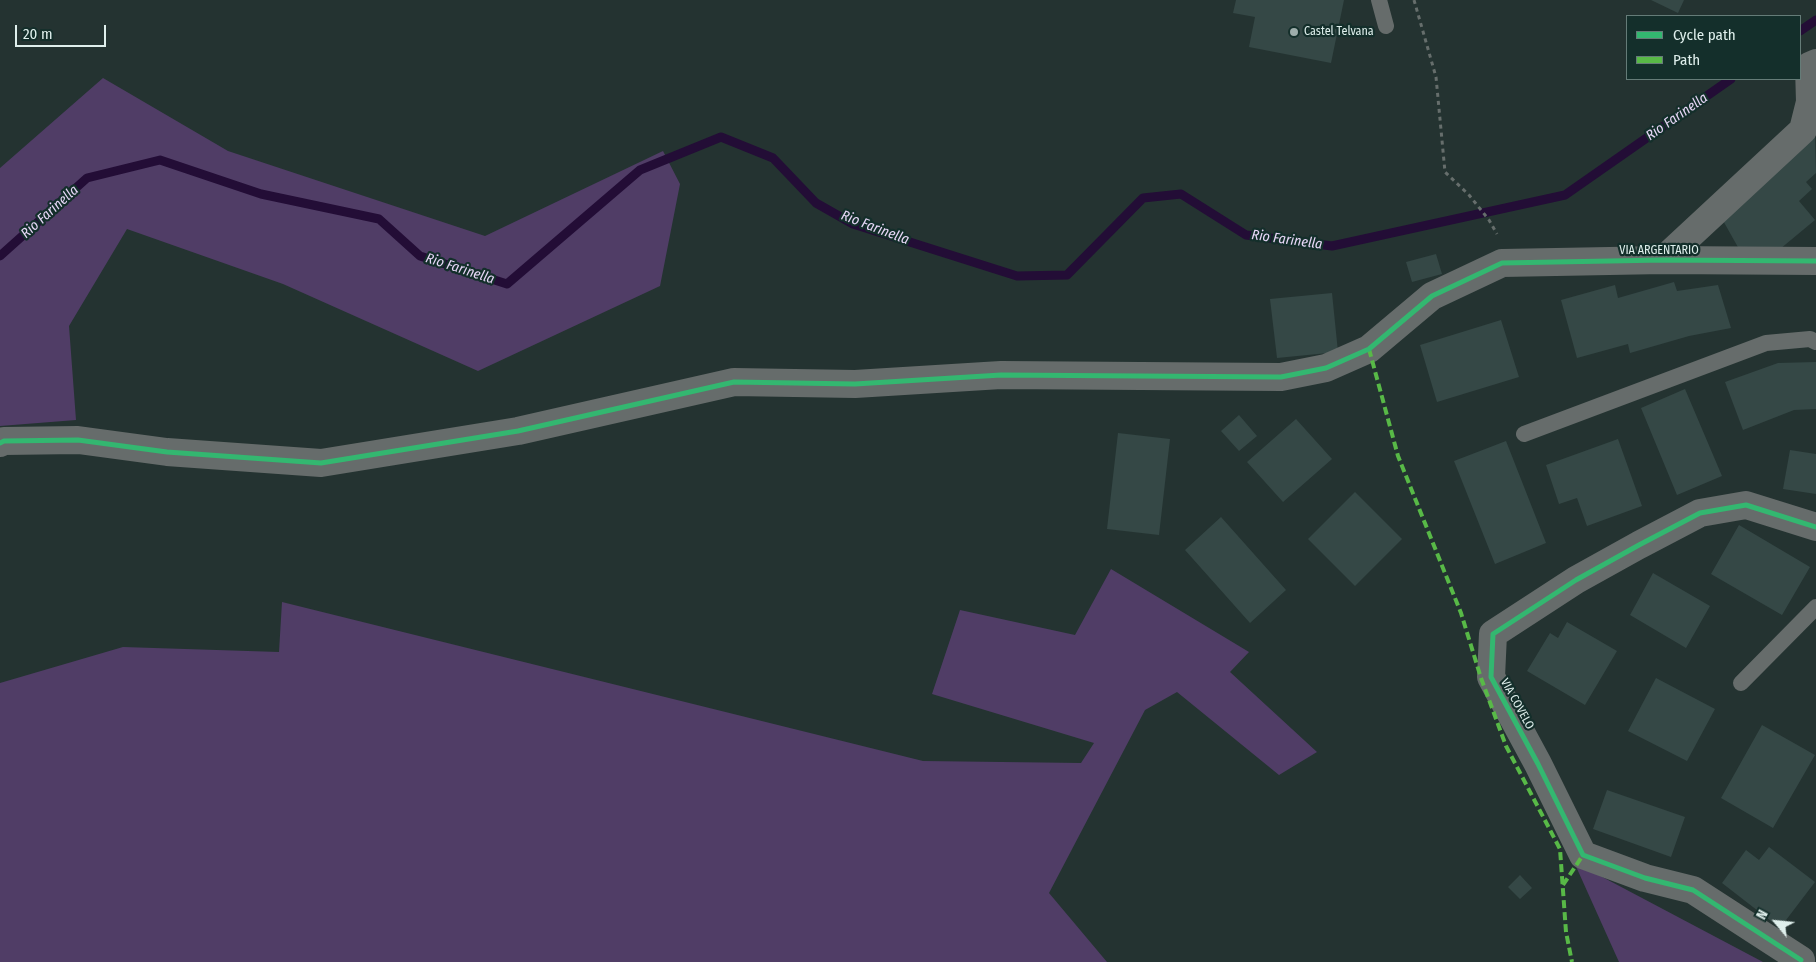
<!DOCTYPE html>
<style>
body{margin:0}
#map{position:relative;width:1816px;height:962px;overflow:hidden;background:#243331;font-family:"Fira Sans Condensed",sans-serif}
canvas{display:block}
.legend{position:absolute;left:1626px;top:15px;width:175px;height:65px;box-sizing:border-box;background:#142f2b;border:1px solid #657c78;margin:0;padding:6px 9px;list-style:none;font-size:15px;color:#dfefec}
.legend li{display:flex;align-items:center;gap:10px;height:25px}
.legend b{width:25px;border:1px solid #657c78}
.north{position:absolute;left:1751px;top:897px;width:50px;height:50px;-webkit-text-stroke:4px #142f2b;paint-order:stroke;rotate:298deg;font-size:14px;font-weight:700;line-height:20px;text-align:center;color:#dfefec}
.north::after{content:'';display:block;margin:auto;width:18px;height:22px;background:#dfefec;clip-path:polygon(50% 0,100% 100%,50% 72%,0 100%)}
.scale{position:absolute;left:15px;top:25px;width:91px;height:22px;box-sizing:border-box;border:2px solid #dfefec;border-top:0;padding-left:6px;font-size:15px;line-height:18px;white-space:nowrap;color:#dfefec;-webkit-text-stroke:4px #142f2b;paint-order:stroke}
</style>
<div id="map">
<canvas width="1816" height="962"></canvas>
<ul class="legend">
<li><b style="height:6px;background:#33b770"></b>Cycle path</li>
<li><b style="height:6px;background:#58b947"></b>Path</li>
</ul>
<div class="north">N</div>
<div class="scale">20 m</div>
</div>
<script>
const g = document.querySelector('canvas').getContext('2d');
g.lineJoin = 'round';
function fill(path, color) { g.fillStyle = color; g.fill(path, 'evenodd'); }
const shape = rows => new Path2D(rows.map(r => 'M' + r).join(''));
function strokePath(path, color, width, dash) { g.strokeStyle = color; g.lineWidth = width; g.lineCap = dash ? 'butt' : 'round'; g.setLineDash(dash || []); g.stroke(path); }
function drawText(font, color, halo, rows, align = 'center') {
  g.font = font + ' "Fira Sans Condensed",sans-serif'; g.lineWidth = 4.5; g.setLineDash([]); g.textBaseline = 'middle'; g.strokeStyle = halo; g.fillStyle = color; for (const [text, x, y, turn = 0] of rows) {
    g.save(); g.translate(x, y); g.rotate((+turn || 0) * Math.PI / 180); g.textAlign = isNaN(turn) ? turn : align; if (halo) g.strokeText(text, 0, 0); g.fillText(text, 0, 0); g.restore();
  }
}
fill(shape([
 [103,78,228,151,485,236,663,151,680,184,660,286,478,371,283,284,127,229,69,326,76,420,0,426,0,168],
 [1111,569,1249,652,1230,672,1317,752,1279,775,1177,692,1145,710,1049,893,1107,962,0,962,0,683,123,647,279,652,282,602,923,761,1081,763,1094,743,932,694,960,610,1075,635],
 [1574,862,1763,962,1619,962]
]), '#503d66');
strokePath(shape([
 [1800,31,1816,20],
 [0,256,87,178,160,160,261,194,379,219,420,256,507,284,640,170,721,137,773,158,816,203,853,224,1017,276,1067,275,1143,198,1181,194,1246,235,1332,246,1565,195,1731,79]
]), '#230d36', 9);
fill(shape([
 [1236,0,1344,0,1331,63,1249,47,1255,17,1233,13],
 [1651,0,1684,0,1678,13],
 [1815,136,1816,173,1806,182,1812,189,1799,201,1815,220,1780,249,1739,249,1721,217],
 [1436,254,1442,274,1412,282,1406,262],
 [1674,282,1677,291,1718,285,1731,328,1689,336,1630,353,1628,344,1577,358,1561,300,1615,285,1618,298],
 [1332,293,1338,352,1277,358,1270,299],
 [1501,320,1519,377,1437,402,1420,345],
 [1816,362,1816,409,1794,410,1743,430,1725,382,1778,363],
 [1685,389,1722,476,1677,495,1641,408],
 [1239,415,1257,436,1239,451,1221,431],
 [1296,419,1332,459,1283,502,1247,462],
 [1118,433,1170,439,1159,535,1107,529],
 [1618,439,1642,506,1587,526,1577,498,1559,504,1546,465],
 [1506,441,1546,543,1495,564,1454,461],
 [1790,450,1816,454,1816,494,1783,489],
 [1355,492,1402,539,1355,586,1308,539],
 [1221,517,1286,590,1250,623,1185,550],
 [1739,525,1810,567,1782,615,1711,574],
 [1653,573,1710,606,1686,648,1630,615],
 [1567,622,1617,651,1585,705,1527,671,1550,633,1558,638],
 [1656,678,1715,709,1687,761,1628,731],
 [1762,725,1815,755,1773,828,1721,798],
 [1607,790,1685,817,1671,857,1593,829],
 [1769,847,1815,882,1780,928,1722,883,1746,850,1759,860],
 [1520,875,1532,888,1520,899,1508,887]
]), '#354846');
strokePath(shape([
 [1414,0,1436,77,1445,172,1469,195,1489,220,1497,234]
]), '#666e6c', 3, [4, 4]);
strokePath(shape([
 [1379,0,1386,26],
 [1524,434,1766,343,1810,339,1816,342],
 [1741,683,1816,607]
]), '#666c6b', 16);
strokePath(shape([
 [1663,260,1803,130,1810,102,1809,66,1816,63],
 [0,443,4,441,78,440,167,452,321,463,518,431,734,382,855,384,1001,375,1281,377,1326,368,1369,349,1432,296,1502,263,1663,260,1816,261],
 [1801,960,1693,890,1645,878,1583,855,1538,764,1491,677,1493,634,1576,580,1639,545,1700,513,1746,505,1816,527]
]), '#666c6b', 28);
strokePath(shape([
 [1369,349,1398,456,1461,613,1481,678,1506,746,1560,849,1566,932,1572,962],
 [1563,885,1583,855]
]), '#58b947', 4, [8, 4]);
strokePath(shape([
 [0,443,4,441,78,440,167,452,321,463,518,431,734,382,855,384,1001,375,1281,377,1326,368,1369,349,1432,296,1502,263,1663,260,1816,261],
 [1801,960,1693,890,1645,878,1583,855,1538,764,1491,677,1493,634,1576,580,1639,545,1700,513,1746,505,1816,527]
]), '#33b770', 5);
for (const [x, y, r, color] of [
 [1294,32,5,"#9eadab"]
]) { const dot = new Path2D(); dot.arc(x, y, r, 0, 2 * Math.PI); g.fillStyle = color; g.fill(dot); strokePath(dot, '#142f2b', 2); }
drawText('12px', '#dfefec', '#142f2b', [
 ["Castel Telvana",1304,32]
], 'left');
drawText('12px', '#dfefec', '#142f2b', [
 ["VIA ARGENTARIO",1659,251],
 ["VIA COVELO",1517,704,61]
]);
drawText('italic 14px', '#e8d8f8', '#142f2b', [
 ["Rio Farinella",1677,117,-35],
 ["Rio Farinella",50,212,-42],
 ["Rio Farinella",875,228,21],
 ["Rio Farinella",1287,240,8],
 ["Rio Farinella",460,269,18]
]);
</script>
